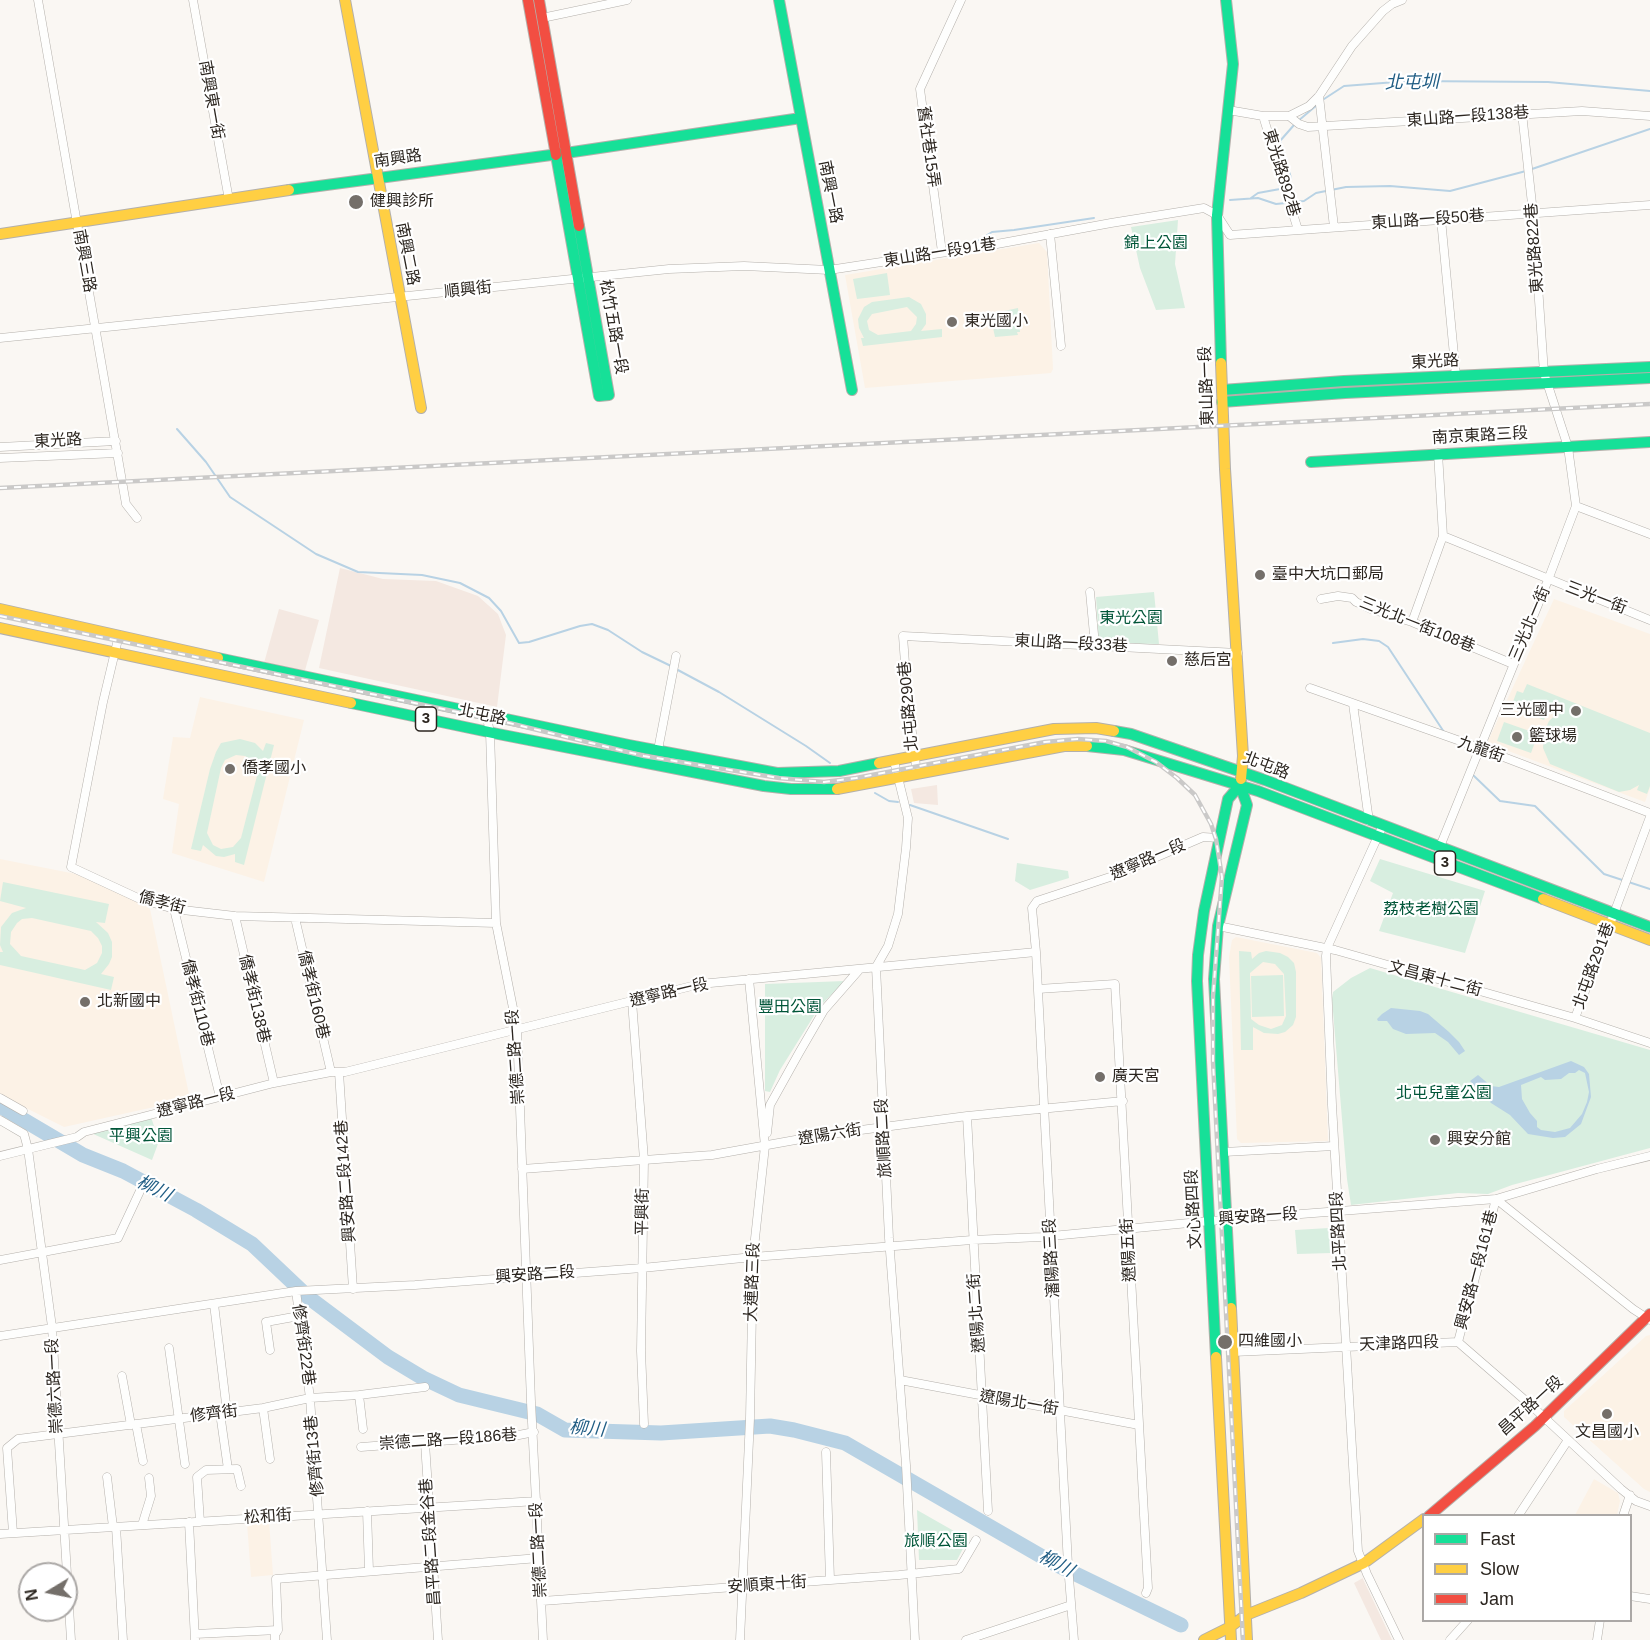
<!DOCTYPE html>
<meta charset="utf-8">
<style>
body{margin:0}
#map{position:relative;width:1650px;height:1640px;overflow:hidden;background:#faf7f3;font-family:Arial,sans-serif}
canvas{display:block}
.legend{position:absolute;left:1422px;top:1514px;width:210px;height:108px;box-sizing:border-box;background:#fff;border:2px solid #aba8a6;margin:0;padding:8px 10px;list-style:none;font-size:18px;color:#2c2620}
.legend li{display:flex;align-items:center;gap:12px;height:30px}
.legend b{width:30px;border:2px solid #aba8a6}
.north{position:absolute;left:18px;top:1562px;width:60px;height:60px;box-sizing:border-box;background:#fff;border:2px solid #aba8a6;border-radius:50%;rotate:260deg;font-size:16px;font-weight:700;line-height:24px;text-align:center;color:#2c2620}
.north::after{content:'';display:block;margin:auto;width:21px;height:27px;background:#746f6a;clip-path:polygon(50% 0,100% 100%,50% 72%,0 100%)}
</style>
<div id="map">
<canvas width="1650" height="1640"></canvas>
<ul class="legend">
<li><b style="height:8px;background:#16e098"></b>Fast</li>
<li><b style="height:8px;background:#ffcf43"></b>Slow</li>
<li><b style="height:8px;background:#f24e42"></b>Jam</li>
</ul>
<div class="north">N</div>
</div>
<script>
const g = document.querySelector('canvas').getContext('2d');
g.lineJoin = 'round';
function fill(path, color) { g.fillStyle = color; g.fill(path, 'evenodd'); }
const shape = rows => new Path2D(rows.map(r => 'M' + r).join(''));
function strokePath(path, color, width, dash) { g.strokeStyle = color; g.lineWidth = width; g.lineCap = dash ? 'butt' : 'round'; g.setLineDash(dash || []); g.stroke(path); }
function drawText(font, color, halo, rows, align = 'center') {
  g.font = font + ' Arial,"Noto Sans TC",sans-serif'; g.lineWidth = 4.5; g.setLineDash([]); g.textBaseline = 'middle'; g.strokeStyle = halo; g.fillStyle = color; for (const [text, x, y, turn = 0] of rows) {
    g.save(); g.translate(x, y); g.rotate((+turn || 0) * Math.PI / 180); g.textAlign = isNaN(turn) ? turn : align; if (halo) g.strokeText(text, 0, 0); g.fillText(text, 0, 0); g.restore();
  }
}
fill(shape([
 [340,568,383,579,436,581,478,596,498,614,506,635,497,707,319,668],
 [279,609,319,620,304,674,264,663],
 [937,785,938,805,914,803,911,789],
 [1363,1578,1363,1579,1392,1640,1381,1640,1354,1583]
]), '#f4e8e1');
fill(shape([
 [1039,243,1047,252,1053,369,1051,373,865,388,845,275],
 [1554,599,1650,634,1650,788,1645,802,1487,743],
 [200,697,304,720,264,882,172,853,179,804,163,799,173,737,190,738],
 [0,859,76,874,130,895,150,909,190,1099,64,1127,0,1095],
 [1236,937,1317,953,1321,958,1328,1141,1241,1143,1237,1139,1229,957,1232,940],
 [1650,1335,1650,1492,1644,1489,1564,1417,1564,1411,1646,1336],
 [1594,1479,1618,1493,1620,1501,1617,1515,1575,1515],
 [269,1521,273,1575,251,1577,247,1523]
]), '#fcf2e6');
fill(shape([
 [1178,220,1175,264,1185,308,1156,310,1140,268,1131,227],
 [887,273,890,295,857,299,853,279],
 [909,297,921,304,926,314,926,324,921,331,942,329,942,337,863,346,861,338,864,338,859,328,858,319,864,307,872,302],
 [907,307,917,317,916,324,911,331,878,335,869,330,867,321,872,314],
 [1018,308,1020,332,1017,332,1018,335,995,337,990,314],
 [1154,592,1159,644,1099,643,1096,597],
 [1527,684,1650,733,1650,786,1647,794,1637,790,1639,785,1630,790,1619,792,1550,764,1543,748,1544,732,1549,721,1562,709,1550,704,1544,720,1511,707,1517,691,1523,693],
 [1504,722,1538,734,1531,753,1497,741],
 [240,739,255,743,263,751,266,743,274,745,244,865,235,862,235,854,224,857,216,856,203,845,201,851,191,849,210,769,216,752,221,743],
 [236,755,245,756,252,760,256,767,257,776,241,838,233,847,221,849,213,845,207,833,221,768,225,760],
 [1380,859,1485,891,1465,953,1379,931,1393,893,1370,881],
 [1017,863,1068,871,1069,878,1030,890,1015,881],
 [3,882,109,904,105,923,96,922,108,933,112,942,112,957,109,964,101,974,114,977,111,990,0,965,0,952,3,952,0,945,1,927,12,913,26,908,0,901],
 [32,918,91,931,98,938,102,946,102,953,97,963,85,970,21,956,10,944,11,932,17,923,22,919],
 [1239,951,1251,952,1252,959,1259,953,1266,951,1280,953,1288,957,1294,963,1296,972,1296,1017,1293,1025,1285,1032,1278,1034,1264,1033,1253,1027,1253,1050,1241,1050],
 [1263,962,1275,964,1284,974,1286,1016,1282,1025,1271,1029,1259,1025,1251,1019,1250,973],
 [1370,968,1650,1050,1650,1148,1512,1185,1488,1194,1458,1193,1351,1205,1347,1179,1332,999,1333,992,1351,978],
 [1283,975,1284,1016,1252,1017,1251,976],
 [845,981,820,1006,780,1070,770,1092,765,1091,765,984],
 [151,1117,159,1141,152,1160,82,1129],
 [1329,1228,1331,1253,1297,1254,1295,1230],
 [917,1510,968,1539,957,1560,919,1560]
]), '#d8eee0');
fill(shape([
 [1391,1008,1420,1011,1428,1014,1449,1032,1459,1042,1465,1051,1459,1055,1448,1042,1435,1033,1406,1034,1393,1029,1387,1021,1378,1021,1377,1019,1382,1014],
 [1571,1061,1584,1067,1589,1074,1591,1097,1581,1124,1565,1137,1553,1138,1528,1134,1510,1115,1491,1103,1470,1081,1478,1075,1491,1086,1499,1087],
 [1579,1070,1585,1073,1589,1092,1587,1102,1582,1114,1570,1128,1555,1132,1541,1130,1537,1127,1537,1121,1530,1113,1522,1099,1521,1085,1541,1077,1545,1080,1561,1079,1569,1073,1575,1073]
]), '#b8d2e4');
strokePath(shape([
 [1321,101,1344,86,1409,81,1548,82,1650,91],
 [1298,121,1317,105],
 [1532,169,1650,129],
 [1251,198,1258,193,1280,189,1291,178,1280,141,1294,125],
 [1230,200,1258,198,1276,204,1286,203],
 [1292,202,1304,201,1316,193,1346,187,1390,186,1450,191,1526,171],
 [976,242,992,232,1014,230,1094,218],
 [177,429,206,462,230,497,316,554,358,572,422,575,460,583,489,598,501,611,519,643,529,642,580,626,592,624,608,630,642,652,671,666],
 [1333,643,1363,639,1379,641,1388,647,1444,732],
 [676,669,719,692,806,746,830,763],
 [1473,775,1500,801,1535,806,1604,874,1650,889],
 [875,793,889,801,898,802],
 [910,805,1008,839]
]), '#b8d2e4', 2);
strokePath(shape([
 [0,1106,83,1155,123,1171,196,1210,252,1244,308,1297,388,1357,423,1378,459,1395,537,1414,565,1430,661,1433,770,1426,794,1430,845,1443,1053,1563,1181,1625]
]), '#b8d2e4', 15);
const street = shape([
 [38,0,126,504,137,518],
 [193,0,229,200],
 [542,18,627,0],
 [1319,96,1334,227],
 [1228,110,1263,116,1289,116,1309,106,1319,96,1352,46,1383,11,1392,4,1402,0],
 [1263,116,1298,230],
 [1289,116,1299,124,1308,127,1582,111,1650,116],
 [1441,219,1456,376],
 [1050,234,1061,346],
 [942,252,920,89,961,0],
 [0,338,669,269,744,266,829,270,986,246,1111,223,1204,208,1217,215,1230,235,1650,205],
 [0,447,116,441],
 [0,458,118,453],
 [1576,506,1650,534],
 [1443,536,1650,620],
 [1090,592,1095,645],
 [1321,599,1338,596,1352,598,1356,602,1371,609,1412,622,1513,664],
 [1412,622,1443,536,1438,453],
 [119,635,103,702,71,867,140,899,174,909,235,916,496,923],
 [1310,688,1480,748,1650,813],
 [1353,704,1369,821],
 [486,714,490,732,496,923,517,1028,531,1402,543,1640],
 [658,750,676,656],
 [894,761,908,818,906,848,898,914,888,946,876,967,889,1238,906,1465,915,1640],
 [917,774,907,691,903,636,1238,653],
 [1383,825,1327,948,1326,956,1332,1105,1358,1551,1367,1574,1399,1640],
 [1439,849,1548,580,1576,506,1568,447,1544,373,1533,213,1522,113],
 [174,909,220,1097],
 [235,916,274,1083],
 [295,918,331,1072],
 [1218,926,1335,950,1575,1018,1650,1043],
 [1036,952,1068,1565,1074,1640],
 [1038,989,1115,984,1148,1588,1146,1593],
 [632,1001,644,1160,641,1351,644,1424],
 [1575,1018,1650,817],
 [339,1072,353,1289],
 [0,1098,23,1111],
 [967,1116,988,1511],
 [0,1120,24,1134,28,1149,52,1327,71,1640],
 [767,1133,770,1105,799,1053,824,1010,859,970],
 [1224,1152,1334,1146],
 [0,1156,77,1137,84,1132,274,1083,331,1072,345,1072,700,984,1036,952,1032,908,1037,901,1110,877,1203,837,1219,838],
 [522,1169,712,1155,823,1135,967,1116,1123,1101],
 [0,1260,118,1238,140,1191],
 [296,1291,310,1398,327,1640],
 [214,1304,227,1412],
 [0,1336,296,1291,415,1285,642,1268,753,1257,972,1240,1041,1237,1210,1221,1496,1199,1633,1309,1650,1320],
 [1458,1342,1496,1199,1597,1169,1650,1156],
 [169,1348,185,1464],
 [270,1350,266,1322,299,1316],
 [1233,1352,1458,1342,1534,1408,1621,1489,1636,1501,1650,1506],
 [122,1376,131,1425],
 [900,1380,1139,1425],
 [359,1395,363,1429],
 [263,1408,270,1459],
 [220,1413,228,1469],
 [136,1424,143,1461],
 [425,1443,438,1640],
 [361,1447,519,1435,534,1432],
 [826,1452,830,1580],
 [107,1477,113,1527],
 [367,1511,369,1571],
 [1518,1516,1568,1440],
 [1623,1516,1630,1495],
 [189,1522,195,1640],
 [200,1522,197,1477,206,1470,237,1469,241,1486],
 [142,1525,151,1496,149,1478],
 [116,1527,123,1640],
 [13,1533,7,1448,18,1439,263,1408,310,1398,359,1395,425,1387],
 [0,1534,537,1501],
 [1630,1596,1650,1599],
 [542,1601,899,1575,959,1569,976,1540],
 [195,1634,278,1630],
 [275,1640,275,1635,278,1630,276,1579,539,1558],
 [740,1640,750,1418,753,1257,765,1146,749,979],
 [966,1640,1071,1605],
 [1450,1640,1468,1620],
 [1597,1640,1600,1620]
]);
const fast = shape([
 [779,0,852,390],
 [556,155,599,396,609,395,579,226],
 [289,190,566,153,801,118],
 [1221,363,1217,215,1233,64,1226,0],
 [1222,390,1344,381,1650,367],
 [1222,402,1345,393,1650,378],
 [1311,462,1650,442],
 [218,658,629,745,777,773,839,771,879,763],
 [351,703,498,734,764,786,791,789,837,789],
 [1114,731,1131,734,1265,780,1650,927],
 [1087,746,1124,750,1258,791,1543,899],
 [1231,1308,1214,979,1218,926,1247,805,1240,785,1241,779],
 [1216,1357,1197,981,1198,955,1204,911,1228,799,1240,785]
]);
const slow = shape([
 [345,0,421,408],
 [0,234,289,190],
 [1221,363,1225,469,1243,756,1241,779],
 [0,609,218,658],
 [0,628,351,703],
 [879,763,1054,729,1096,728,1114,731],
 [837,789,1064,746,1087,746],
 [1543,899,1650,940],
 [1231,1308,1247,1640],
 [1216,1357,1231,1640],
 [1204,1640,1230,1627,1246,1615,1301,1593,1364,1563,1424,1519]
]);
const jam = shape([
 [528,0,556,155],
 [539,0,579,226],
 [1429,1516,1535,1426,1650,1314]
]);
strokePath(street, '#b4b0ab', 9);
strokePath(fast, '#b4b0ab', 12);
strokePath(slow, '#b4b0ab', 12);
strokePath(jam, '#b4b0ab', 12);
strokePath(street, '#fefefd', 8);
strokePath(fast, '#16e098', 10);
strokePath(slow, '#ffcf43', 10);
strokePath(jam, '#f24e42', 10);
const rail = shape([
 [0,488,1650,404],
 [0,616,505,722,644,756,779,778,824,782,856,778,1045,742,1078,739,1106,741,1127,747,1156,762,1177,778,1195,795,1211,824,1216,839,1222,877,1213,996,1213,1062,1243,1640]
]);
strokePath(rail, '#cac9c8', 4.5);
strokePath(rail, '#fff', 2, [7]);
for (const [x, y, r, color] of [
 [356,202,8,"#746f6a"],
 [952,322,6,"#746f6a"],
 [1260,575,6,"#746f6a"],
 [1172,661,6,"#746f6a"],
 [1576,711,6,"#746f6a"],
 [1517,737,6,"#746f6a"],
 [230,769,6,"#746f6a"],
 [85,1002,6,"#746f6a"],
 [1100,1077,6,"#746f6a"],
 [1435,1140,6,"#746f6a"],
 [1225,1342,8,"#746f6a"],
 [1607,1414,6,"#746f6a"]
]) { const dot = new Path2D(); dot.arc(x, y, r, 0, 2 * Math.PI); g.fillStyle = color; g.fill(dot); strokePath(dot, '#fff', 2); }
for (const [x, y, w] of [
 [426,719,21],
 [1445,863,21]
]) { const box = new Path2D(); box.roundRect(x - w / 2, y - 12, w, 24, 4.5); g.fillStyle = '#fff'; g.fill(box); strokePath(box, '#2c2620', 1.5); }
drawText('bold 15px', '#2c2620', null, [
 ["3",426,719],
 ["3",1445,863]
]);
drawText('16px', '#2c2620', '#fff', [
 ["南興東一街",211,100,80],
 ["東山路一段138巷",1468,117,-4],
 ["舊社巷15弄",928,147,82],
 ["南興路",398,159,-8],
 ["東光路892巷",1281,173,73],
 ["南興一路",830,192,79],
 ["東山路一段50巷",1428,220,-4],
 ["東光路822巷",1535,248,-94],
 ["東山路一段91巷",940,253,-9],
 ["南興二路",407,254,79],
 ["南興三路",84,261,80],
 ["順興街",468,290,-6],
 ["松竹五路一段",613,327,80],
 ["東光路",1435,362,-3],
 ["東山路一段",1207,386,-92],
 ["南京東路三段",1480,436,-3],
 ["東光路",58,441,-3],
 ["三光一街",1596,598,21],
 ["三光北一街",1530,624,-67],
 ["三光北一街108巷",1417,625,22],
 ["東山路一段33巷",1071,644,3],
 ["北屯路290巷",909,706,-95],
 ["北屯路",482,715,12],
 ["九龍街",1481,750,19],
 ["北屯路",1266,766,21],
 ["遼寧路一段",1148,860,-23],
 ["僑孝街",162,903,15],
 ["北屯路291巷",1594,966,-70],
 ["文昌東十二街",1435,979,15],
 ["遼寧路一段",669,993,-13],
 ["僑孝街160巷",313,995,77],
 ["僑孝街138巷",254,999,77],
 ["僑孝街110巷",197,1003,76],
 ["崇德二路一段",516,1057,-94],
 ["遼寧路一段",196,1103,-14],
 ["遼陽六街",830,1135,-9],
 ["旅順路二段",884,1138,-93],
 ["興安路二段142巷",346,1181,-94],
 ["文心路四段",1194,1209,-93],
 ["平興街",643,1212,-89],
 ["興安路一段",1258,1217,-4],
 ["北平路四段",1339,1231,-93],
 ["遼陽五街",1129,1250,-93],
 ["瀋陽路三段",1052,1258,-93],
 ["興安路一段161巷",1477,1270,-75],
 ["興安路二段",535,1275,-4],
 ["大連路三段",753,1282,-88],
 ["遼陽北二街",977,1313,-94],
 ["天津路四段",1399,1344,-2],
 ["修齊街22巷",303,1345,82],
 ["崇德六路一段",55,1386,-93],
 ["遼陽北一街",1019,1403,10],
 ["昌平路一段",1531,1406,-42],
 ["修齊街",214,1414,-7],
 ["崇德二路一段186巷",448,1440,-4],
 ["修齊街13巷",315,1456,-95],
 ["松和街",268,1517,-4],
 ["昌平路二段金谷巷",431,1542,-94],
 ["崇德二路一段",539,1550,-93],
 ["安順東十街",767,1585,-4]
]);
drawText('16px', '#2c2620', '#fff', [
 ["健興診所",370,202],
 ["東光國小",964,322],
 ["臺中大坑口郵局",1272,575],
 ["慈后宮",1184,661],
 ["三光國中",1564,711,"right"],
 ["籃球場",1529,737],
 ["僑孝國小",242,769],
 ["北新國中",97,1002],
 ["廣天宮",1112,1077],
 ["興安分館",1447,1140],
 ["四維國小",1238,1342],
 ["文昌國小",1607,1433,"center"]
], 'left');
drawText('16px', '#005538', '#fff', [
 ["錦上公園",1156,244],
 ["東光公園",1131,619],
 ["荔枝老樹公園",1431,910],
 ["豐田公園",790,1008],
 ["北屯兒童公園",1444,1094],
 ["平興公園",141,1137],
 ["旅順公園",936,1542]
]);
drawText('italic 18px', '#205d84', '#fff', [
 ["北屯圳",1412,83,-1],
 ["柳川",154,1189,26],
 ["柳川",587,1429,5],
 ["柳川",1056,1564,28]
]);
</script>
